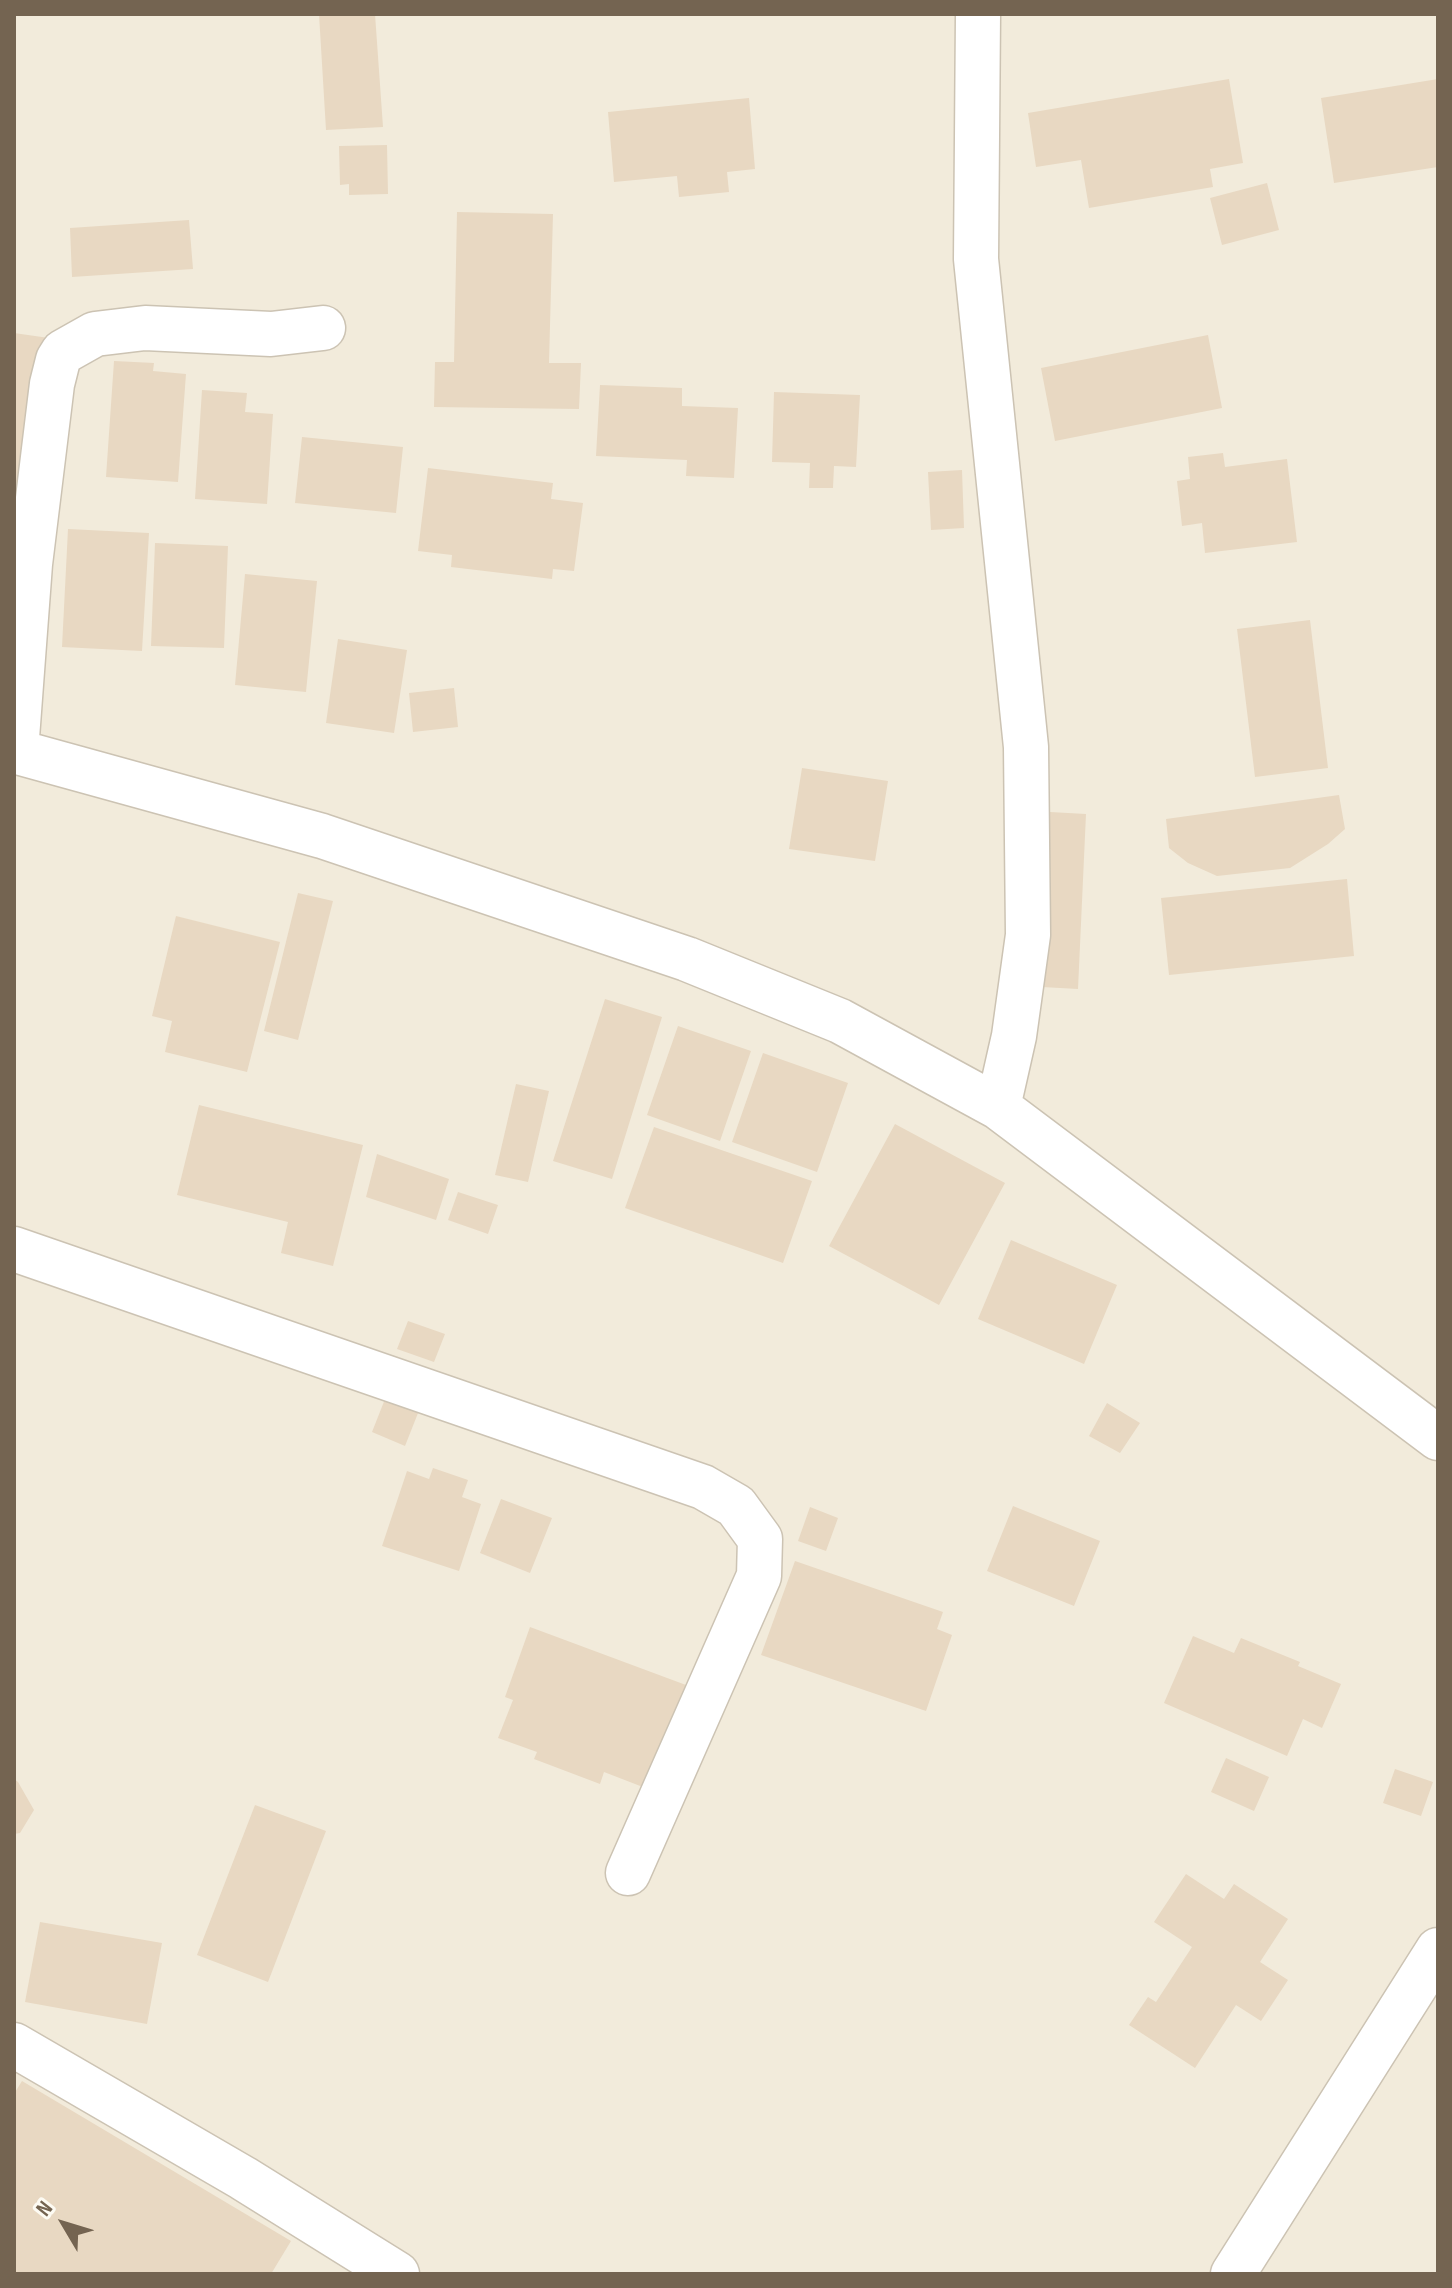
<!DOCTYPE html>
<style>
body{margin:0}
#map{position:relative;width:1452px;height:2288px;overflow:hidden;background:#fbf8ec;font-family:"Sofia Sans Condensed",sans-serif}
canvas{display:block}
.frame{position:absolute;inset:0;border:16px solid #746451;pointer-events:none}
.north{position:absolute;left:24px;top:2184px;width:80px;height:80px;-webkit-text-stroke:6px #fdfbf3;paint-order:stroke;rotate:308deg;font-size:22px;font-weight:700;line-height:32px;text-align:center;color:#746451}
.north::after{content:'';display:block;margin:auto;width:28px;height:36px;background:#746451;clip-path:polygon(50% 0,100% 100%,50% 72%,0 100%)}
</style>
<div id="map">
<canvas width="1452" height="2288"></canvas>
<div class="frame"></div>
<div class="north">N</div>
</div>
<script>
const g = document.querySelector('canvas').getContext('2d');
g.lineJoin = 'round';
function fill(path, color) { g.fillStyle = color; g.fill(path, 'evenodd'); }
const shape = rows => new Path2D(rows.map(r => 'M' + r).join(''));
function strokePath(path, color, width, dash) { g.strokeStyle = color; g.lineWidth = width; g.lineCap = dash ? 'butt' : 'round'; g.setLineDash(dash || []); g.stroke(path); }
fill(shape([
 [14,14,1438,14,1438,2274,14,2274]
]), '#f2ebdb');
fill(shape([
 [319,14,375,14,383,127,326,130],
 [1229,79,1243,163,1210,169,1213,187,1089,208,1081,160,1036,167,1028,113],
 [1438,79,1438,167,1334,183,1321,98],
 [749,98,755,169,727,172,729,192,679,197,677,176,614,182,608,112],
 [387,145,388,194,349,195,349,184,340,185,339,146],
 [1267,183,1279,230,1222,245,1210,198],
 [457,212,553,214,549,363,581,363,579,409,434,407,435,362,454,362],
 [189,220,193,269,72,277,70,228],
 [14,333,56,339,14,578],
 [1208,335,1222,408,1055,441,1041,368],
 [114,361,154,363,153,371,186,374,178,482,106,477],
 [600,385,682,388,682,406,738,408,734,478,686,476,687,460,596,456],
 [202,390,247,393,245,412,273,414,267,504,195,499],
 [774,392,860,395,856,467,834,466,833,488,809,488,810,463,772,462],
 [302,437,403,447,396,513,295,503],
 [1223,453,1225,467,1287,459,1297,542,1205,553,1202,523,1182,526,1177,481,1190,479,1188,457],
 [428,468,553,483,551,499,583,503,574,571,553,569,552,579,451,567,452,555,418,551],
 [962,470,964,528,931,530,928,472],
 [68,529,149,533,142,651,62,647],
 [155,543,228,546,224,648,151,646],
 [245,574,317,581,306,692,235,685],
 [1310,620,1328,768,1255,777,1237,629],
 [338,639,407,650,394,733,326,723],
 [454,688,458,727,413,732,409,693],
 [802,768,888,781,875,861,789,849],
 [1339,795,1345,829,1328,844,1290,868,1217,876,1188,863,1169,848,1166,819],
 [1050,812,1086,814,1078,989,1042,987],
 [1347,879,1354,956,1169,975,1161,898],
 [298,893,333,901,298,1040,264,1031],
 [176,916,280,942,247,1072,165,1052,172,1021,152,1016],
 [605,999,662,1017,612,1179,553,1161],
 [678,1026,751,1051,720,1141,647,1115],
 [763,1053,848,1083,817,1172,732,1142],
 [516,1084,549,1091,528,1182,495,1175],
 [199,1105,363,1145,333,1266,281,1253,288,1222,177,1195],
 [895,1124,1005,1183,939,1305,829,1246],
 [654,1127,812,1181,783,1263,625,1208],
 [377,1154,449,1179,436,1220,366,1197],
 [458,1192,498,1205,488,1234,448,1220],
 [1011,1240,1117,1285,1084,1364,978,1319],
 [408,1321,445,1334,434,1362,397,1349],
 [387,1394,420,1408,405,1446,372,1432],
 [1107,1403,1140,1423,1120,1453,1089,1436],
 [433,1468,468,1480,462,1497,481,1504,459,1571,382,1546,407,1471,429,1479],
 [501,1499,552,1518,530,1573,480,1553],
 [1013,1506,1100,1541,1074,1606,987,1571],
 [810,1507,838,1518,826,1551,798,1541],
 [795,1561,943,1612,937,1629,952,1635,926,1711,761,1655],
 [530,1627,686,1685,648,1789,604,1772,600,1784,534,1759,537,1752,498,1738,513,1700,505,1697],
 [1193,1636,1234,1653,1241,1638,1300,1662,1298,1666,1341,1684,1322,1728,1303,1719,1287,1756,1164,1703],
 [1226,1758,1269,1777,1254,1811,1211,1792],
 [1395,1769,1433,1782,1421,1816,1383,1803],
 [14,1779,18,1782,34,1810,20,1833,14,1834],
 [255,1805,326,1831,268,1982,197,1955],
 [1186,1874,1224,1899,1234,1884,1288,1919,1260,1962,1288,1980,1261,2021,1236,2005,1195,2068,1129,2025,1148,1997,1156,2002,1192,1947,1154,1922],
 [40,1922,162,1943,147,2024,25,2002],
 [22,2081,291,2241,271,2274,14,2274,14,2094]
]), '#e8d8c2');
const minor = shape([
 [14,751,322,836,687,959,840,1021,998,1107,1014,1036,1028,935,1026,747,976,259,978,14],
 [16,751,30,564,52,384,58,360,63,352,95,334,145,328,271,334,323,328],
 [998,1107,1438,1438],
 [14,1249,703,1487,736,1506,760,1539,759,1576,628,1873],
 [14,2045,243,2178,397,2274],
 [1233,2274,1438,1950]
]);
strokePath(minor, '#ccc3b3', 47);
strokePath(minor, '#fff', 44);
</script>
